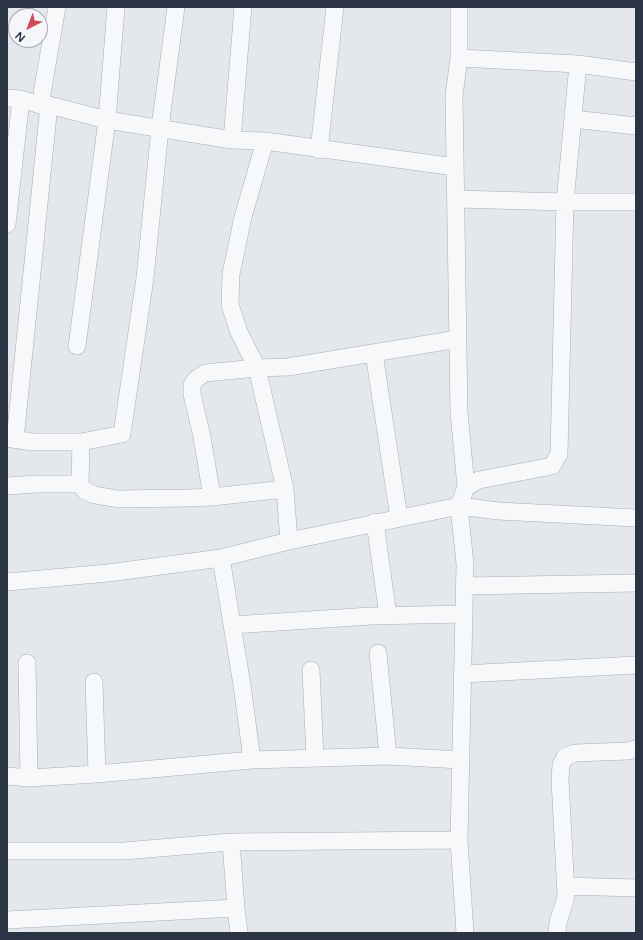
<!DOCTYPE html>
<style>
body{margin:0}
#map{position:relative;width:643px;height:940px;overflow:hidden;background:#e4e7ec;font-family:"Varela Round",sans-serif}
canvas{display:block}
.frame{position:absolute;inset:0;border:8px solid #2b3445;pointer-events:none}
.north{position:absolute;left:8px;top:8px;width:40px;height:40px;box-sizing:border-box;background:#f4f6f9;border:1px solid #a4a8b1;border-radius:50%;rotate:222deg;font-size:11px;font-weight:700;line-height:16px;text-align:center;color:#2b3445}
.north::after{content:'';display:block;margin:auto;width:14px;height:18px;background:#d1495b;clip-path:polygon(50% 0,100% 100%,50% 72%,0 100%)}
</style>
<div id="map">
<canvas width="643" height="940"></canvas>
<div class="frame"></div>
<div class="north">N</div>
</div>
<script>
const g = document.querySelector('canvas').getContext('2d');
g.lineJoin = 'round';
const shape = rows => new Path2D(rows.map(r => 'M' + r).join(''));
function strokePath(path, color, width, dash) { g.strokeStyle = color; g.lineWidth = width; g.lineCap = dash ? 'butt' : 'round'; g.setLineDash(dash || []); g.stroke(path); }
const minor = shape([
 [459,7,459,58,454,96,459,412,466,487,459,506,465,564,459,840,465,933],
 [459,58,578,64,636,72],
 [7,98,21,99,40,105,49,105,107,120,232,140,265,141,455,167],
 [40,105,57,7],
 [573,119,636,126],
 [232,140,243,7],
 [265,141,243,217,231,274,230,305,239,332,257,368,285,489,289,541],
 [319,150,335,7],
 [456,199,565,202,636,202],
 [7,224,21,99],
 [77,346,107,120,116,7],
 [374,353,399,518],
 [7,438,32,442,81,442,122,434,145,278,160,128,176,7],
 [15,440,49,105],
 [81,442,80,484,85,491,95,495,118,499,188,498,212,497,285,489],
 [7,486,36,484,80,484],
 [466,487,479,480,552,466,559,454,565,202,578,64],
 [212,497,202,437,192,394,192,385,196,379,205,373,257,368,288,367,458,339],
 [375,522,388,616],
 [221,558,242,685,252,760],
 [7,582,108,573,221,558,289,541,459,506,498,511,636,518],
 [464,586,636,583],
 [232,625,371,616,463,614],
 [378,653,388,756],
 [27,663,29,778,97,774,252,760,388,756,461,760],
 [311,670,315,758],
 [462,674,636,665],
 [94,682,97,774],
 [7,776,29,778],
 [231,842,236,908,239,933],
 [7,851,124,851,231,842,459,840],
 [565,886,636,888],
 [7,920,236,908],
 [557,933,558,922,564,904,566,894,560,780,561,765,565,757,575,753,628,751,636,749]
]);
strokePath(minor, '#a9aeb7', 18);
strokePath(minor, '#f7f8fa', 17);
</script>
